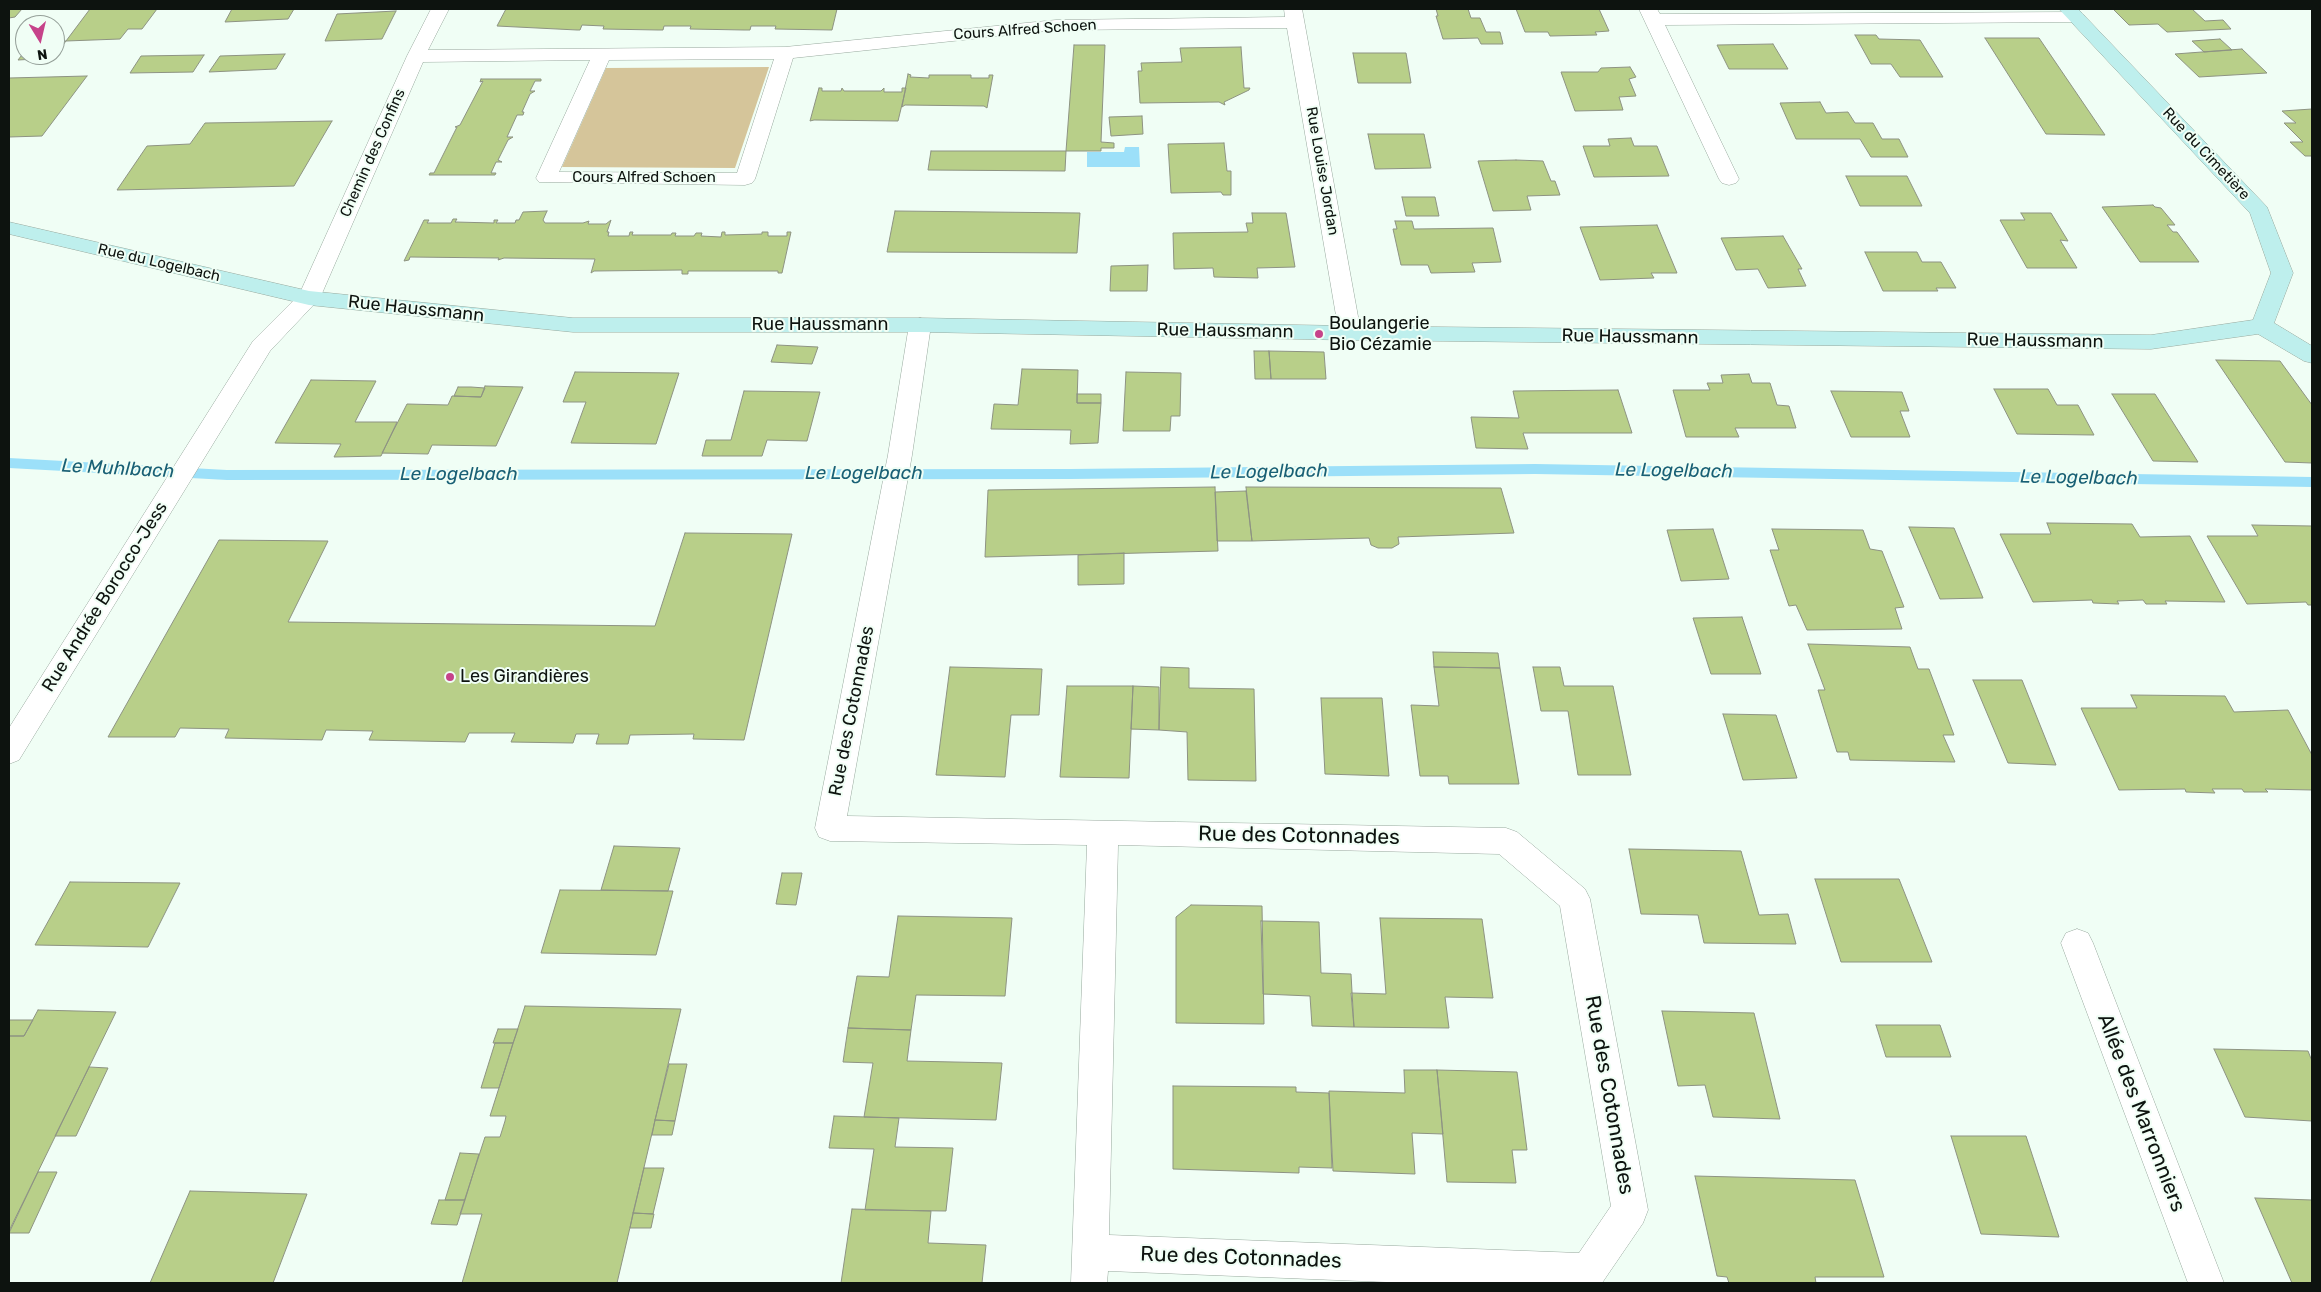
<!DOCTYPE html>
<meta charset="utf-8">
<style>
body{margin:0}
#map{position:relative;width:2321px;height:1292px;overflow:hidden;background:#f0fef5;font-family:Rubik,sans-serif}
canvas{display:block}
.frame{position:absolute;inset:0;border:10px solid #0d130f;pointer-events:none}
.north{position:absolute;left:15px;top:15px;width:50px;height:50px;box-sizing:border-box;background:#f0fef5;border:1px solid #95a099;border-radius:50%;rotate:171deg;font-size:14px;font-weight:700;line-height:20px;text-align:center;color:#0d130f}
.north::after{content:'';display:block;margin:auto;width:18px;height:22px;background:#c6438a;clip-path:polygon(50% 0,100% 100%,50% 72%,0 100%)}
</style>
<div id="map">
<canvas width="2321" height="1292"></canvas>
<div class="frame"></div>
<div class="north">N</div>
</div>
<script>
const g = document.querySelector('canvas').getContext('2d');
g.lineJoin = 'round';
function fill(path, color) { g.fillStyle = color; g.fill(path, 'evenodd'); }
const shape = rows => new Path2D(rows.map(r => 'M' + r).join(''));
function strokePath(path, color, width, dash) { g.strokeStyle = color; g.lineWidth = width; g.lineCap = dash ? 'butt' : 'round'; g.setLineDash(dash || []); g.stroke(path); }
function drawText(font, color, halo, rows, align = 'center') {
  g.font = font + ' Rubik,sans-serif'; g.lineWidth = 4; g.setLineDash([]); g.textBaseline = 'middle'; g.strokeStyle = halo; g.fillStyle = color; for (const [text, x, y, turn = 0] of rows) {
    g.save(); g.translate(x, y); g.rotate((+turn || 0) * Math.PI / 180); g.textAlign = isNaN(turn) ? turn : align; if (halo) g.strokeText(text, 0, 0); g.fillText(text, 0, 0); g.restore();
  }
}
fill(shape([
 [769,67,735,168,562,167,606,68]
]), '#d5c59a');
fill(shape([
 [1125,147,1139,147,1140,167,1087,167,1087,152,1124,152]
]), '#9ce0f9');
fill(shape([
 [9,458,227,470,1070,469,1535,464,2312,477,2312,487,1535,474,1070,479,227,480,9,468,9,458]
]), '#9ce0f9');
const building = shape([
 [9,9,22,9,15,17,9,18,9,9],
 [90,9,157,9,142,29,128,29,120,39,66,41,90,9],
 [232,9,294,9,288,19,225,22,232,9],
 [506,9,837,9,832,30,775,29,776,26,751,26,750,30,744,30,690,29,691,26,664,26,663,30,658,30,603,29,604,26,582,25,580,30,577,30,497,26,506,9],
 [1436,9,1468,9,1471,18,1480,18,1486,32,1500,32,1503,44,1481,44,1478,38,1443,39,1436,16,1438,16,1436,9],
 [1516,9,1599,9,1609,31,1595,32,1597,35,1550,36,1548,32,1525,32,1516,9],
 [2113,9,2192,9,2205,21,2223,20,2231,29,2167,32,2158,24,2129,25,2113,9],
 [396,11,382,39,325,41,337,14,396,11],
 [1855,35,1876,35,1879,39,1920,40,1943,77,1900,77,1891,64,1871,64,1855,35],
 [1985,38,2039,38,2105,135,2046,134,1985,38],
 [2220,39,2232,50,2204,52,2192,41,2220,39],
 [55,41,66,41,55,55,55,41],
 [1773,44,1788,69,1729,69,1717,45,1773,44],
 [1074,45,1105,45,1101,142,1114,143,1114,148,1101,148,1101,151,1066,151,1074,45],
 [1241,47,1244,88,1250,88,1249,90,1224,102,1225,105,1219,102,1140,103,1138,71,1142,71,1141,63,1182,62,1180,48,1241,47],
 [2242,49,2267,73,2199,77,2175,54,2242,49],
 [25,51,25,55,55,55,52,58,18,60,25,51],
 [1353,53,1406,53,1411,83,1358,83,1353,53],
 [285,54,276,69,209,72,220,56,285,54],
 [204,55,193,72,130,73,141,56,204,55],
 [1630,67,1636,77,1629,79,1636,96,1619,97,1623,110,1575,111,1561,72,1598,72,1601,68,1630,67],
 [908,74,911,75,910,77,929,78,929,75,971,75,971,78,989,78,989,75,993,75,987,108,984,106,905,105,902,107,908,74],
 [87,76,42,136,9,137,9,78,87,76],
 [481,79,541,79,541,81,535,81,530,91,535,91,530,94,522,112,524,112,523,115,517,115,507,137,513,137,508,140,498,160,502,162,496,162,491,173,496,173,495,175,429,175,430,173,434,173,457,127,455,127,460,125,483,81,480,82,481,79],
 [819,88,822,88,822,91,841,91,842,88,844,91,881,91,884,88,884,92,902,92,902,88,906,88,898,121,814,120,810,121,819,88],
 [1820,102,1826,113,1848,112,1855,123,1873,123,1882,139,1899,139,1908,157,1871,157,1860,139,1796,139,1780,103,1820,102],
 [2312,109,2312,156,2305,156,2290,142,2303,142,2284,123,2296,123,2282,111,2312,109],
 [1142,116,1143,134,1111,136,1109,117,1142,116],
 [332,121,294,186,117,190,147,146,190,144,205,123,332,121],
 [1368,134,1424,134,1431,168,1375,169,1368,134],
 [1631,138,1634,146,1657,146,1669,176,1594,177,1583,146,1610,146,1608,139,1631,138],
 [1224,143,1227,171,1231,171,1231,195,1223,195,1221,192,1171,193,1168,144,1224,143],
 [931,151,1066,151,1065,171,928,170,931,151],
 [1516,160,1543,161,1551,181,1555,181,1560,195,1527,196,1531,210,1493,211,1478,161,1516,160],
 [1846,176,1907,176,1922,206,1860,206,1846,176],
 [1402,197,1435,197,1439,216,1406,216,1402,197],
 [2153,205,2155,207,2161,208,2175,225,2167,225,2173,232,2177,232,2199,262,2140,262,2102,207,2153,205],
 [547,211,543,220,545,223,583,223,589,221,588,224,606,224,611,220,607,232,609,232,608,236,629,236,630,232,633,232,632,235,671,235,672,233,676,233,675,236,694,236,696,233,702,233,701,236,721,237,722,232,725,232,725,235,762,234,762,232,768,232,768,236,787,236,787,232,791,232,782,273,778,273,778,271,688,271,688,274,682,274,682,270,594,271,591,273,595,259,504,258,498,260,499,258,410,257,409,260,404,261,424,220,429,220,427,223,451,223,453,219,457,219,455,222,494,223,494,220,498,220,496,223,515,223,516,220,519,220,523,212,547,211],
 [895,211,1080,213,1077,253,887,252,895,211],
 [1252,213,1286,213,1295,267,1257,268,1258,278,1214,277,1213,268,1174,269,1173,233,1248,232,1246,223,1253,223,1252,213],
 [2021,213,2051,213,2068,241,2060,240,2077,268,2027,268,2000,220,2025,220,2021,213],
 [1395,221,1412,221,1414,229,1493,228,1501,262,1472,263,1475,272,1431,273,1428,265,1401,265,1393,229,1397,229,1395,221],
 [1657,225,1677,273,1651,273,1654,278,1600,280,1580,227,1657,225],
 [1783,236,1802,269,1798,269,1806,286,1768,288,1758,269,1736,270,1721,238,1783,236],
 [1865,252,1917,252,1922,262,1941,262,1956,288,1936,288,1938,291,1883,291,1865,252],
 [1148,265,1147,291,1110,291,1111,266,1148,265],
 [777,345,818,347,812,364,771,362,777,345],
 [1254,351,1269,351,1271,379,1255,379,1254,351],
 [1269,351,1324,352,1326,379,1271,379,1269,351],
 [2216,360,2280,361,2312,405,2312,463,2285,462,2216,360],
 [1022,369,1078,370,1077,403,1101,403,1098,443,1070,444,1071,430,991,429,994,404,1018,405,1022,369],
 [575,372,679,373,656,444,571,443,586,402,563,402,575,372],
 [1126,372,1181,373,1180,416,1171,416,1170,431,1123,431,1126,372],
 [1749,374,1752,383,1770,383,1777,405,1789,406,1796,428,1735,428,1739,437,1686,437,1673,390,1710,390,1707,383,1723,383,1721,375,1749,374],
 [311,380,376,381,355,422,397,422,381,456,334,457,341,444,275,443,311,380],
 [485,386,523,387,496,446,432,445,428,454,382,453,407,404,448,405,452,396,481,397,485,386],
 [458,387,471,387,485,388,481,397,454,396,458,387],
 [1994,389,2048,389,2057,405,2078,405,2094,435,2017,434,1994,389],
 [1618,390,1632,433,1523,433,1528,449,1476,448,1471,417,1519,418,1513,391,1618,390],
 [744,391,820,392,807,441,767,440,762,456,702,456,706,440,731,440,744,391],
 [1831,391,1902,392,1909,411,1900,411,1910,437,1851,437,1831,391],
 [1077,394,1101,394,1101,403,1077,403,1077,394],
 [2112,394,2155,394,2198,462,2153,461,2112,394],
 [1215,487,1218,551,985,557,988,490,1215,487],
 [1246,487,1501,488,1514,533,1398,537,1399,544,1392,548,1378,548,1371,545,1369,538,1252,541,1246,487],
 [1246,491,1252,541,1217,541,1215,492,1246,491],
 [2047,523,2132,524,2140,537,2190,536,2225,602,2165,601,2167,604,2146,604,2143,600,2117,601,2119,604,2093,603,2092,600,2033,602,2000,534,2051,534,2047,523],
 [2252,525,2312,526,2312,605,2308,605,2306,602,2247,604,2207,536,2258,536,2252,525],
 [1909,527,1954,528,1983,598,1940,599,1909,527],
 [1713,529,1729,579,1681,581,1667,530,1713,529],
 [1772,529,1863,530,1870,549,1882,551,1904,607,1895,608,1902,629,1807,630,1796,605,1789,606,1770,550,1779,550,1772,529],
 [685,533,792,534,744,740,693,739,694,734,630,735,628,744,596,744,599,734,576,734,573,743,511,742,515,733,469,733,465,742,369,740,373,731,326,730,322,740,225,738,229,729,180,728,175,737,108,737,219,540,328,541,288,622,655,626,685,533],
 [1124,553,1124,584,1078,585,1078,555,1124,553],
 [1742,617,1761,674,1711,674,1693,618,1742,617],
 [1808,644,1910,647,1918,669,1929,669,1954,735,1943,735,1955,762,1850,760,1848,752,1837,752,1818,690,1825,690,1808,644],
 [1433,652,1498,653,1500,668,1434,667,1433,652],
 [950,667,1042,669,1039,715,1011,715,1005,777,936,775,950,667],
 [1161,667,1189,668,1189,688,1254,689,1256,781,1188,780,1187,732,1159,730,1161,667],
 [1434,667,1500,668,1519,784,1449,784,1448,776,1420,776,1411,705,1439,706,1434,667],
 [1533,667,1560,667,1564,686,1613,686,1631,775,1578,775,1568,711,1541,711,1533,667],
 [1973,680,2022,680,2056,765,2008,763,1973,680],
 [1067,686,1133,686,1129,778,1060,777,1067,686],
 [1133,686,1159,687,1159,730,1131,729,1133,686],
 [2131,695,2225,696,2234,712,2288,710,2312,755,2312,790,2265,789,2268,792,2244,792,2242,789,2212,789,2215,793,2186,792,2185,789,2119,790,2081,708,2137,708,2131,695],
 [1321,698,1382,698,1389,776,1325,774,1321,698],
 [1723,714,1776,715,1797,778,1743,780,1723,714],
 [614,846,680,848,668,891,601,890,614,846],
 [1629,849,1741,851,1759,915,1788,914,1796,944,1704,943,1698,915,1641,914,1629,849],
 [782,873,802,873,796,905,776,904,782,873],
 [1815,879,1899,879,1932,962,1841,962,1815,879],
 [70,882,180,883,148,947,35,945,70,882],
 [560,890,673,891,656,955,541,953,560,890],
 [1191,905,1262,906,1264,1024,1176,1023,1176,917,1191,905],
 [898,916,1012,918,1005,996,916,995,911,1030,848,1028,857,976,889,977,898,916],
 [1380,918,1482,919,1493,998,1445,997,1449,1028,1354,1027,1351,993,1386,994,1380,918],
 [1261,921,1319,922,1321,973,1351,974,1354,1027,1312,1026,1310,996,1263,994,1261,921],
 [525,1006,681,1009,617,1283,462,1283,482,1214,460,1214,485,1137,500,1137,505,1121,506,1116,490,1116,525,1006],
 [38,1010,116,1012,9,1231,9,1036,24,1036,38,1010],
 [1662,1011,1754,1013,1780,1119,1713,1117,1705,1085,1678,1086,1662,1011],
 [9,1020,33,1020,24,1036,9,1036,9,1020],
 [1876,1025,1940,1025,1951,1057,1886,1057,1876,1025],
 [848,1028,911,1030,907,1061,1002,1063,996,1120,864,1117,873,1063,843,1062,848,1028],
 [498,1029,518,1029,513,1043,493,1043,498,1029],
 [495,1043,513,1043,499,1088,481,1088,495,1043],
 [2214,1049,2308,1051,2312,1061,2312,1121,2245,1117,2214,1049],
 [669,1064,687,1064,675,1121,655,1120,669,1064],
 [89,1067,108,1068,76,1136,55,1136,89,1067],
 [1404,1070,1437,1070,1443,1134,1412,1133,1415,1174,1333,1171,1329,1091,1405,1093,1404,1070],
 [1437,1070,1517,1072,1527,1150,1512,1150,1516,1183,1447,1182,1437,1070],
 [1173,1086,1296,1087,1296,1092,1329,1093,1332,1168,1299,1167,1299,1173,1173,1169,1173,1086],
 [834,1116,899,1118,895,1147,953,1148,946,1211,865,1210,874,1149,829,1148,834,1116],
 [655,1120,675,1121,672,1135,652,1135,655,1120],
 [1951,1136,2026,1136,2059,1237,1981,1234,1951,1136],
 [460,1153,479,1154,465,1200,445,1200,460,1153],
 [644,1168,664,1168,653,1214,633,1213,644,1168],
 [38,1172,57,1172,29,1233,9,1233,38,1172],
 [1695,1176,1855,1180,1884,1277,1815,1277,1816,1283,1729,1283,1727,1277,1717,1276,1695,1176],
 [190,1191,307,1194,273,1283,150,1283,190,1191],
 [2255,1198,2312,1200,2312,1283,2292,1283,2255,1198],
 [439,1200,465,1200,457,1225,431,1224,439,1200],
 [852,1209,931,1211,928,1243,986,1245,982,1283,841,1283,852,1209],
 [633,1213,654,1214,651,1228,630,1228,633,1213]
]);
fill(building, '#b8cf89');
strokePath(building, '#8d9382', 1);
const street = shape([
 [431,9,449,9,428,50,785,47,1056,20,1285,17,1284,9,1302,9,1361,333,1358,338,1350,340,1342,338,1339,333,1287,28,1056,30,793,58,755,179,752,183,745,185,539,182,536,178,590,60,423,62,320,298,270,351,19,760,9,764,9,728,253,341,299,295,407,56,431,9],
 [774,59,737,173,559,172,609,60,774,59],
 [1639,9,1657,9,1660,14,2076,12,2082,13,2085,17,2082,21,2076,22,1665,25,1739,179,1736,183,1729,185,1722,183,1719,179,1639,9],
 [920,318,928,320,931,325,912,455,847,816,1506,828,1517,832,1585,889,1590,899,1648,1210,1643,1223,1602,1283,1412,1283,1108,1271,1107,1283,1071,1283,1087,845,830,841,819,837,815,828,888,455,909,325,912,320,920,318],
 [1118,845,1499,854,1560,906,1611,1206,1579,1253,1109,1235,1118,845],
 [2077,929,2088,933,2093,943,2224,1283,2188,1283,2061,943,2066,933,2077,929]
]);
const secondary = shape([
 [2059,9,2078,9,2267,207,2293,273,2274,323,2312,346,2312,363,2304,361,2258,334,2151,349,1350,340,920,332,573,332,309,305,9,234,9,222,309,291,573,318,920,318,1350,326,2151,335,2253,320,2271,273,2250,213,2059,9]
]);
strokePath(street, '#98a99e', 1);
strokePath(secondary, '#98a99e', 1);
fill(street, '#fff');
fill(secondary, '#beefed');
for (const [x, y, r, color] of [
 [1319,334,5,"#c6438a"],
 [450,677,5,"#c6438a"]
]) { const dot = new Path2D(); dot.arc(x, y, r, 0, 2 * Math.PI); g.fillStyle = color; g.fill(dot); strokePath(dot, '#f0fef5', 2); }
drawText('15px', '#0d130f', '#f0fef5', [
 ["Cours Alfred Schoen",1025,30,-4],
 ["Chemin des Confins",373,153,-66],
 ["Rue du Cimetière",2206,154,47],
 ["Rue Louise Jordan",1322,171,80],
 ["Cours Alfred Schoen",644,178],
 ["Rue du Logelbach",159,263,13]
]);
drawText('18px', '#0d130f', '#f0fef5', [
 ["Rue Haussmann",416,309,6],
 ["Rue Haussmann",820,325],
 ["Rue Haussmann",1225,331,1],
 ["Rue Haussmann",1630,337,1],
 ["Rue Haussmann",2035,341,1],
 ["Rue Andrée Borocco-Jess",105,597,-58],
 ["Rue des Cotonnades",852,711,-79]
]);
drawText('18px', '#0d130f', '#f0fef5', [
 ["Boulangerie",1329,324],
 ["Bio Cézamie",1329,345],
 ["Les Girandières",460,677]
], 'left');
drawText('italic 19px', '#196075', '#f0fef5', [
 ["Le Muhlbach",118,469,3],
 ["Le Logelbach",1674,471,1],
 ["Le Logelbach",1269,472,-1],
 ["Le Logelbach",864,474],
 ["Le Logelbach",459,475],
 ["Le Logelbach",2079,478,1]
]);
drawText('21px', '#0d130f', '#f0fef5', [
 ["Rue des Cotonnades",1299,836,1],
 ["Rue des Cotonnades",1609,1095,80],
 ["Allée des Marronniers",2141,1113,69],
 ["Rue des Cotonnades",1241,1258,2]
]);
</script>
